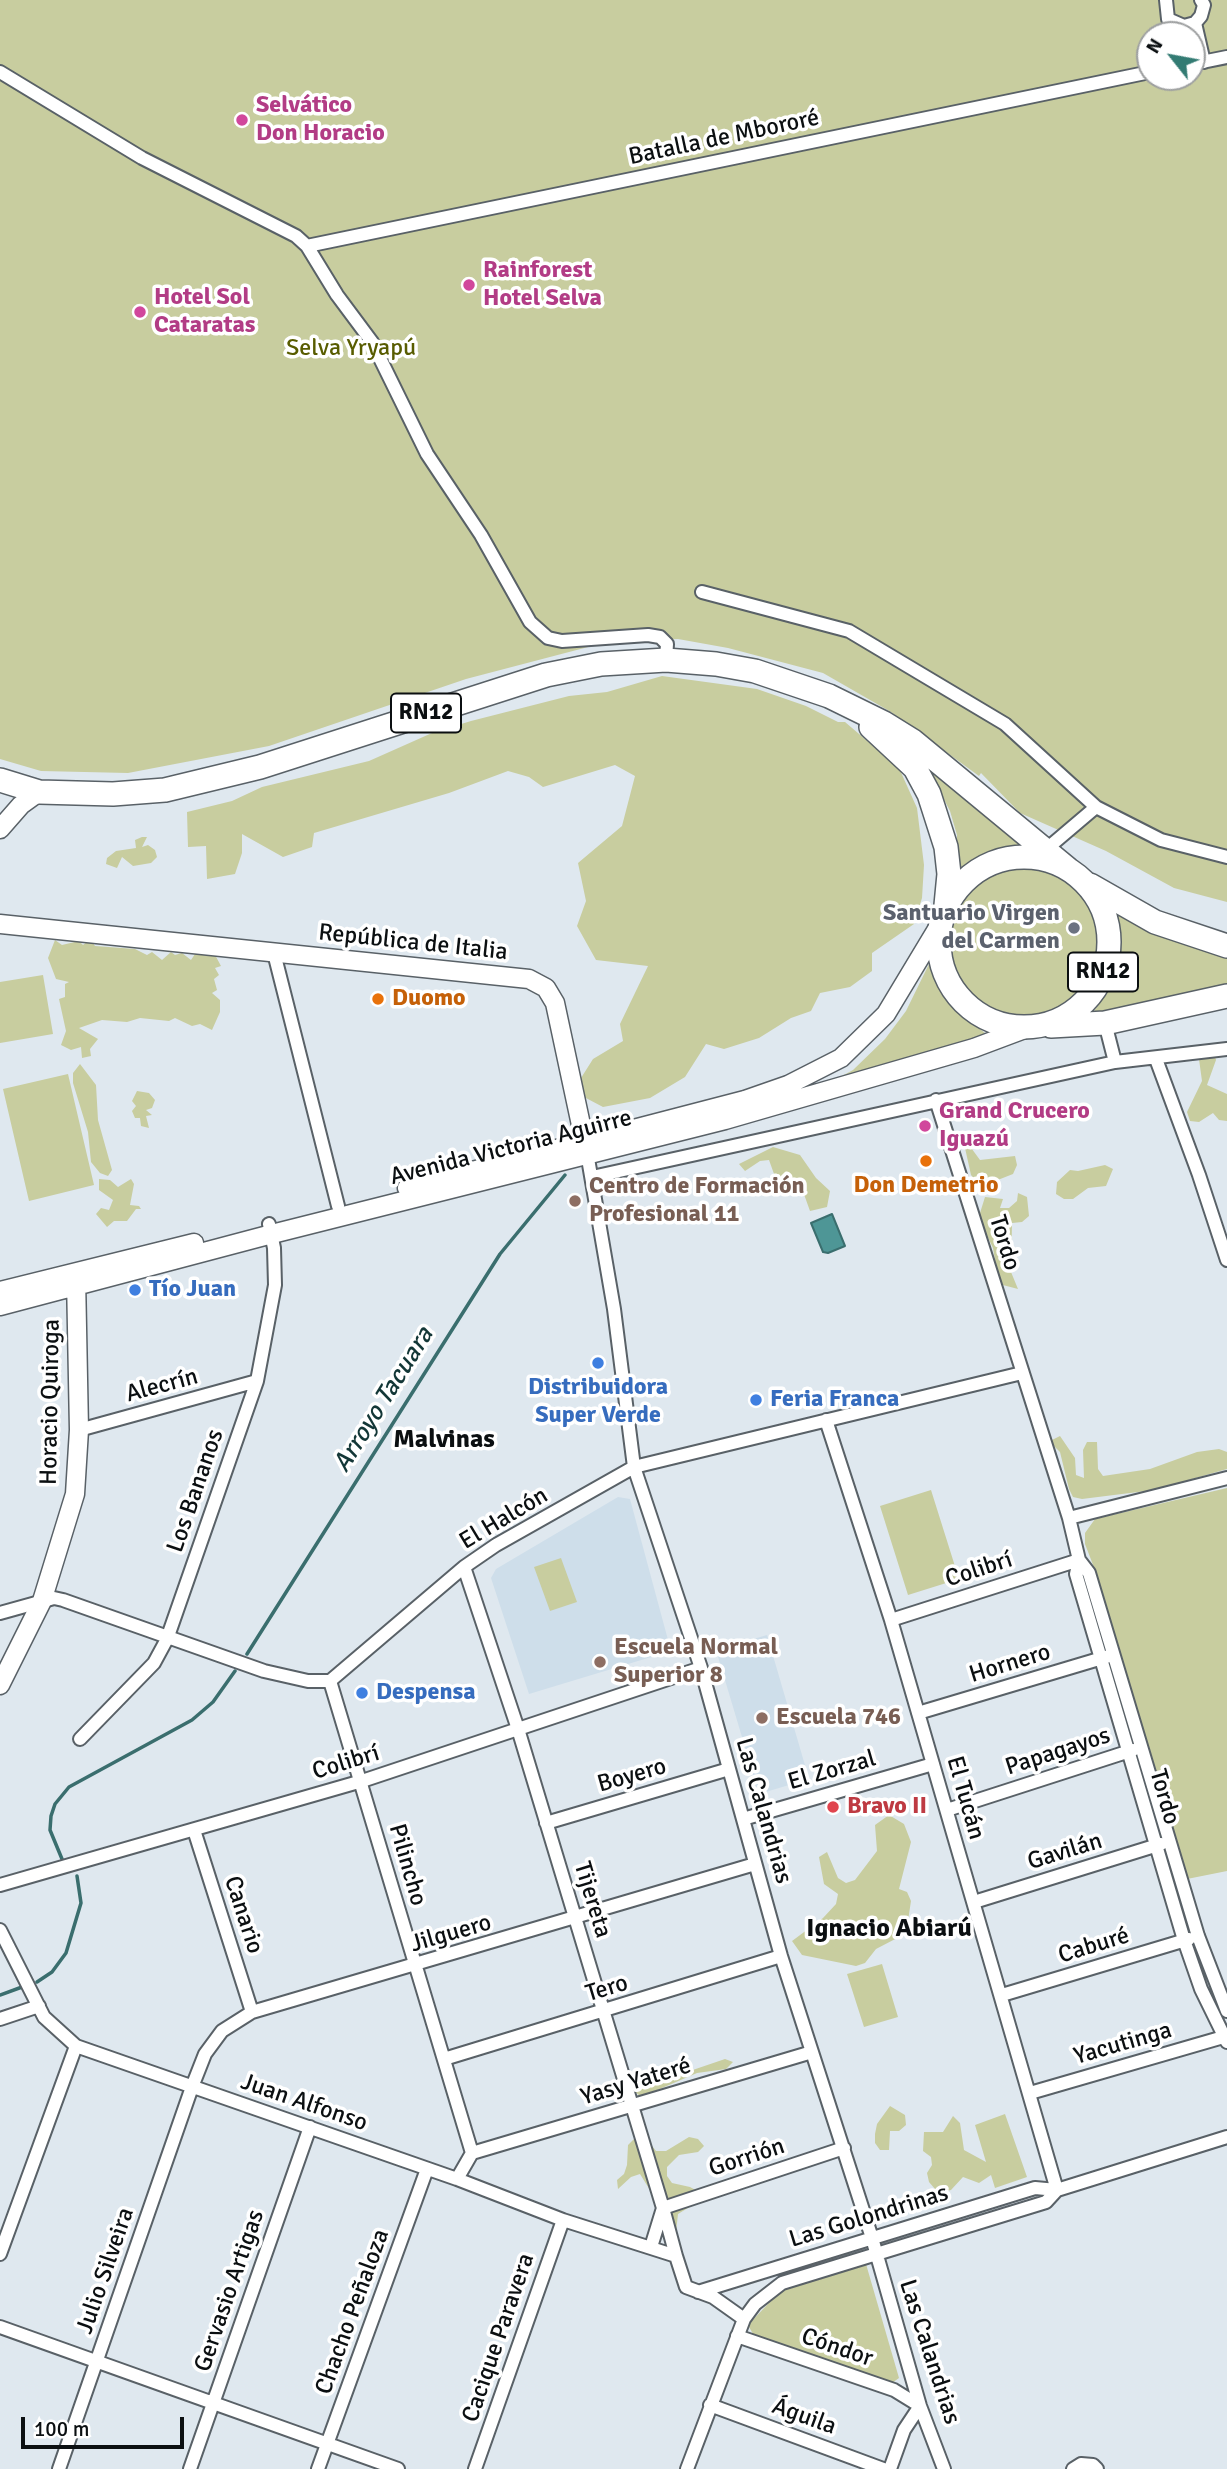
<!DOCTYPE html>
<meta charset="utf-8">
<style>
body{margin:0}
#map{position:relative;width:1227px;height:2469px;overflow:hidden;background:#dfe8ef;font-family:Signika,sans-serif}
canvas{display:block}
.north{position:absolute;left:1136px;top:21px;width:70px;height:70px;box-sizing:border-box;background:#fff;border:2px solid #9d9fa0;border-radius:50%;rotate:301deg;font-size:19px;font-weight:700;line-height:28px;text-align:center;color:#0b0f11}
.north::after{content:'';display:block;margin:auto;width:24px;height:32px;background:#337b73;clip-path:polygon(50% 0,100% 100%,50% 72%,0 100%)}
.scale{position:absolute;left:21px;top:2417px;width:163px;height:32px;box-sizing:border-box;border:4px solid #0b0f11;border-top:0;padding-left:9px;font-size:21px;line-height:24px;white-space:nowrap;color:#0b0f11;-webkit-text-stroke:5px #fff;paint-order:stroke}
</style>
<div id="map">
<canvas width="1227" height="2469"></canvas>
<div class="north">N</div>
<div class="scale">100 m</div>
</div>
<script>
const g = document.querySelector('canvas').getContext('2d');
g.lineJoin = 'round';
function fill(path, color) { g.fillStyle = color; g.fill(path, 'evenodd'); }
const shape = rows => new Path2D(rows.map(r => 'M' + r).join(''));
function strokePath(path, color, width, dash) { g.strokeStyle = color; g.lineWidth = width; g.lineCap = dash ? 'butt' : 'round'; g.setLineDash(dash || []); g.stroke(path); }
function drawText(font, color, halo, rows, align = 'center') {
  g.font = font + ' Signika,sans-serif'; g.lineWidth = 7; g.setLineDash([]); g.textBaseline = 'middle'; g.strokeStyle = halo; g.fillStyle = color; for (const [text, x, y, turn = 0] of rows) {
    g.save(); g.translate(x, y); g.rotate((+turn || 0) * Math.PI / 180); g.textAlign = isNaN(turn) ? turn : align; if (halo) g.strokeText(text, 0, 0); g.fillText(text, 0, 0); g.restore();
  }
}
fill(shape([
 [618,1497,630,1499,671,1651,529,1694,491,1578,496,1569],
 [767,1635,809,1779,759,1794,716,1650]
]), '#cedeea');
fill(shape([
 [0,0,1227,0,1227,902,1174,888,1106,851,1020,813,981,773,979,776,891,712,823,673,728,648,678,639,611,641,466,679,269,746,128,773,41,771,0,759],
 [1150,35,1192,35,1192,77,1150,77],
 [662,676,757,689,806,706,838,722,845,722,899,768,917,808,924,865,922,898,914,924,872,953,872,971,850,987,820,993,811,1011,791,1018,759,1038,724,1049,706,1044,685,1077,650,1098,603,1107,584,1097,581,1078,593,1059,623,1041,620,1024,648,966,596,960,577,926,586,901,578,863,622,826,635,776,615,765,543,787,529,777,508,771,449,793,314,833,312,847,283,857,242,834,242,853,235,874,207,879,206,846,188,847,187,812,232,801,262,787,369,761,432,733,471,721,569,696,607,692],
 [913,752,1035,848,1010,847,989,854,957,879,957,835,950,811,932,776],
 [142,837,147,837,142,847,148,845,155,850,157,857,151,863,133,866,122,857,117,868,106,864,107,858,116,851,136,848,135,840],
 '947 941a77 77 0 1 1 154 0a77 77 0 1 1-154 0Z',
 [1109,905,1227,954,1227,989,1090,1017,1112,984,1118,959,1116,927],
 [90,939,95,946,135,949,147,955,152,952,162,960,171,952,175,955,182,953,191,960,197,951,202,955,207,950,214,953,221,966,215,968,219,975,214,979,217,990,212,993,220,1000,220,1012,212,1030,200,1024,192,1026,175,1018,169,1021,140,1018,127,1022,102,1020,79,1028,98,1039,90,1049,91,1056,82,1058,81,1047,71,1050,61,1045,66,1031,59,999,65,997,65,984,69,982,56,979,48,958,55,940,62,945,79,941,83,945],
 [930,962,937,985,953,1008,985,1033,1002,1038,829,1083,853,1070,885,1039,906,1011],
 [43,975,53,1034,0,1043,0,982],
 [1213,1050,1216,1060,1207,1085,1227,1094,1227,1121,1219,1120,1213,1113,1199,1122,1190,1121,1187,1112,1202,1081,1198,1052],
 [80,1064,96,1085,98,1120,112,1170,108,1176,100,1173,91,1162,88,1132,73,1083,73,1073],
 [68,1074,94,1185,29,1201,3,1089],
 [137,1091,149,1093,155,1100,152,1108,146,1110,152,1115,146,1116,149,1128,141,1126,140,1118,135,1118,132,1111,136,1106,132,1101],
 [969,1145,980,1160,1015,1156,1017,1165,1013,1174,985,1185,977,1182,971,1175,965,1148],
 [773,1147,800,1155,816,1178,830,1191,827,1207,810,1211,801,1186,792,1184,786,1189,778,1185,769,1160,760,1161,745,1171,739,1164],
 [1105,1165,1113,1169,1106,1186,1088,1188,1073,1199,1064,1199,1056,1194,1057,1182,1070,1170,1078,1171],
 [99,1179,110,1180,118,1187,131,1179,134,1184,130,1205,139,1206,141,1209,136,1209,127,1221,114,1221,107,1227,96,1214,101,1208,109,1210,113,1200,99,1190],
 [1018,1193,1027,1197,1029,1216,1022,1222,1012,1223,1011,1272,1018,1289,999,1284,993,1248,981,1223,980,1213,985,1197,1003,1199,1000,1208,1009,1208,1017,1201],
 [1060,1436,1075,1458,1076,1475,1084,1478,1083,1450,1087,1442,1097,1442,1098,1469,1103,1476,1150,1469,1197,1452,1219,1449,1227,1452,1227,1469,1154,1490,1082,1499,1073,1497,1069,1489,1060,1452,1053,1445,1052,1440],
 [1227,1488,1227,1871,1187,1879,1095,1570,1085,1544,1085,1533,1095,1519],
 [931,1490,959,1579,908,1595,880,1506],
 [561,1558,577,1602,550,1611,534,1567],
 [889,1815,904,1824,911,1842,899,1889,907,1892,911,1901,907,1927,901,1936,876,1949,865,1963,856,1966,802,1955,792,1941,823,1918,836,1904,838,1894,824,1884,819,1857,827,1852,838,1878,846,1883,855,1880,877,1851,875,1825],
 [882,1964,898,2017,864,2027,847,1974],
 [725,2059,733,2062,726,2069,697,2073,641,2097,634,2091,638,2086,654,2081,669,2082,681,2074],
 [890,2106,905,2115,906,2125,899,2131,890,2131,889,2150,880,2150,875,2143,875,2134,877,2124],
 [1005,2114,1027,2177,995,2188,991,2175,979,2183,963,2177,951,2190,943,2192,935,2189,929,2182,927,2173,932,2165,931,2157,923,2151,924,2132,943,2132,953,2116,960,2123,964,2150,986,2162,975,2125],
 [645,2137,656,2151,666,2151,689,2137,698,2139,704,2146,698,2152,679,2155,667,2167,667,2176,672,2183,690,2187,699,2192,701,2200,678,2214,676,2232,640,2174,631,2177,618,2189,617,2180,624,2174,627,2165,628,2145,635,2138],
 [866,2264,899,2378,892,2383,753,2334,748,2325,784,2287]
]), '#c8cd9f');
const water = shape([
 [832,1214,845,1246,828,1253,823,1252,811,1223,832,1214]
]);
fill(water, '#4e9696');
strokePath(water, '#3a6e6e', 2);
strokePath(shape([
 [247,1654,500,1254,565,1175],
 [62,1859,50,1830,51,1816,55,1804,69,1787,192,1720,213,1702,235,1671],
 [37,1982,52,1972,66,1953,81,1903,77,1876],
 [0,1995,22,1987]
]), '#3a6e6e', 3.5);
const street = shape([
 [1166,0,1168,19,1184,26,1195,23,1201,16,1204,5,1201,0],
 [1195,23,1204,62],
 [1192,64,1227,57],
 [0,72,142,158,296,236,307,246,337,295,372,342,427,454,481,535,530,622,548,638,562,641,648,635,660,637,667,644,666,660],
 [307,246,1150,72],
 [702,592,849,631,1005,724,1096,807,1161,840,1227,857],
 [1043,852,1096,807],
 [274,953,338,1206],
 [1105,1023,1115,1062],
 [1156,1059,1199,1175,1227,1260],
 [936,1100,1069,1518,1079,1560,1089,1573,1198,1936,1227,2011],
 [586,1147,614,1309,634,1467,701,1668,781,1956,872,2238,920,2406,944,2469],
 [592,1177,1115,1062,1227,1049],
 [826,1420,891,1620,1057,2190],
 [79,1430,257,1381],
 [1069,1518,1227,1478],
 [1079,1560,1076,1574,1184,1940,1201,1989,1227,2042],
 [464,1567,518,1729,663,2208,651,2247],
 [0,1613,54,1598,63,1600,264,1671,308,1681,330,1681,464,1567,496,1545,634,1467,1022,1373],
 [891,1620,1079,1560],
 [330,1681,472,2153,457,2179],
 [918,1713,1109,1656],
 [80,1739,154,1663,167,1639,257,1381,275,1285,274,1248,269,1224],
 [947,1810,1133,1750],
 [743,1819,933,1764],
 [546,1823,729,1769],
 [194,1830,252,2012],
 [0,1885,362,1781,701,1668],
 [974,1902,1161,1844],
 [0,1930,44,2017,76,2046,457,2179,563,2220,676,2256,686,2287,713,2297,744,2319],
 [1002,1995,1189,1939],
 [0,2019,39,2006],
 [444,2059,781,1956],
 [1030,2093,1227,2036],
 [472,2153,812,2052],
 [0,2254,76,2046],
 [676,2256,663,2208,844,2148],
 [698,2292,1035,2188,1057,2190,1227,2137],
 [0,2327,398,2469],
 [737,2336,894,2390,920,2406,904,2430,890,2469],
 [710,2405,883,2469],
 [59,2469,192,2087,205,2054,222,2031,252,2012,755,1864],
 [190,2469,310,2127],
 [318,2469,427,2169],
 [475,2469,563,2220],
 [687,2469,744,2319,755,2304,782,2283,1046,2202,1057,2190],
 [1073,2469,1081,2464,1093,2465,1097,2469]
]);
const secondary = shape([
 [0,829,21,805,39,792],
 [0,924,529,979,546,988,555,1003,584,1139],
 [407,1188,745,1100,788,1085,841,1058,886,1014,942,921],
 [0,1291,194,1243],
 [0,1306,272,1234,725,1120,974,1048,1030,1027],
 [0,1685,42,1601,75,1494,79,1430,76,1277]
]);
const highway = shape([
 [871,727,915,768,929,794,946,847,949,874,946,905],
 [0,780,39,792,113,794,165,790,260,767,546,675,601,664,666,660,716,664,755,671,829,696,884,723,913,741,1068,869],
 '939 942a85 85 0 1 1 170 0a85 85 0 1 1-170 0Z',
 [1090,885,1155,922,1227,946],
 [1051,1026,1105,1023,1227,996]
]);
strokePath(street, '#596167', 16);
strokePath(secondary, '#596167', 21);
strokePath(highway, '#596167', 26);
strokePath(street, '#fff', 12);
strokePath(secondary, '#fff', 18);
strokePath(highway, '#fff', 23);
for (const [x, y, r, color] of [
 [242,120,7,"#d1479c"],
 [469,285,7,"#d1479c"],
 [140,312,7,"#d1479c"],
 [1074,928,7,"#6b7280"],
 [378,999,7,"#e8710a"],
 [925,1126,7,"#d1479c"],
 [926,1161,7,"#e8710a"],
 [575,1201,7,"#8d6e63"],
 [135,1290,7,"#3f7fe0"],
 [598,1363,7,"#3f7fe0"],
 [756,1400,7,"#3f7fe0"],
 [600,1662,7,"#8d6e63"],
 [362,1693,7,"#3f7fe0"],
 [762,1718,7,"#8d6e63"],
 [833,1807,7,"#e0444e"]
]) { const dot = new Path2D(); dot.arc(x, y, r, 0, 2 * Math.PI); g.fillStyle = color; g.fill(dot); strokePath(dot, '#fff', 2.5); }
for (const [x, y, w] of [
 [426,713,70],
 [1103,972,70]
]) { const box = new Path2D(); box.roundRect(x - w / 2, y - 19.5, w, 39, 5); g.fillStyle = '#fff'; g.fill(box); strokePath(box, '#0b0f11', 2); }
drawText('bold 23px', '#0b0f11', null, [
 ["RN12",426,713],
 ["RN12",1103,972]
]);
drawText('bold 24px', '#b23c85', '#fff', [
 ["Selvático",256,106],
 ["Don Horacio",256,134],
 ["Rainforest",483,271],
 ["Hotel Selva",483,299],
 ["Hotel Sol",154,298],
 ["Cataratas",154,326],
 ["Grand Crucero",939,1112],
 ["Iguazú",939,1140]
], 'left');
drawText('24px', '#0b0f11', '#fff', [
 ["Batalla de Mbororé",724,138,-12],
 ["República de Italia",413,943,6],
 ["Avenida Victoria Aguirre",511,1148,-14],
 ["Tordo",1004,1243,73],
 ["Alecrín",162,1386,-15],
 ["Horacio Quiroga",51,1402,-89],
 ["Los Bananos",196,1491,-71],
 ["El Halcón",504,1519,-31],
 ["Colibrí",979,1570,-18],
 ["Hornero",1010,1664,-17],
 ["Papagayos",1058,1752,-18],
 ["Colibrí",346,1763,-17],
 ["El Zorzal",832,1771,-16],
 ["Boyero",632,1776,-16],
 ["Tordo",1164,1797,74],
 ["El Tucán",965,1798,74],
 ["Las Calandrias",763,1811,74],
 ["Gavilán",1065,1852,-17],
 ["Pilincho",407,1865,74],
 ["Tijereta",592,1900,73],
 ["Canario",243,1915,72],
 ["Jilguero",451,1934,-16],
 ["Caburé",1094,1946,-17],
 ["Tero",607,1989,-17],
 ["Yacutinga",1123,2044,-16],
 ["Yasy Yateré",636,2082,-17],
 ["Juan Alfonso",304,2103,19],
 ["Gorrión",747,2158,-18],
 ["Las Golondrinas",869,2217,-17],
 ["Julio Silveira",106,2271,-71],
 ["Gervasio Artigas",230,2291,-71],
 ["Chacho Peñaloza",353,2312,-70],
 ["Cacique Paravera",499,2338,-71],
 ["Cóndor",837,2348,19],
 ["Las Calandrias",929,2352,72],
 ["Águila",804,2417,20]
]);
drawText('24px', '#585c00', '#fff', [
 ["Selva Yryapú",351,349]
]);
drawText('bold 24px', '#5b616d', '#fff', [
 ["Santuario Virgen",1060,914],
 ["del Carmen",1060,942]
], 'right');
drawText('bold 24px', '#c56008', '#fff', [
 ["Duomo",392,999],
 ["Don Demetrio",926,1186,"center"]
], 'left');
drawText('bold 24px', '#785e54', '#fff', [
 ["Centro de Formación",589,1187],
 ["Profesional 11",589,1215],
 ["Escuela Normal",614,1648],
 ["Superior 8",614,1676],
 ["Escuela 746",776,1718]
], 'left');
drawText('bold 24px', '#366cbe', '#fff', [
 ["Tío Juan",149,1290],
 ["Distribuidora",598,1388,"center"],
 ["Super Verde",598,1416,"center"],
 ["Feria Franca",770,1400],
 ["Despensa",376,1693]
], 'left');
drawText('bold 24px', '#be3a42', '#fff', [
 ["Bravo II",847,1807]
], 'left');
drawText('italic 26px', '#133737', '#fff', [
 ["Arroyo Tacuara",384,1400,-58]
]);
drawText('bold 26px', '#0b0f11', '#fff', [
 ["Malvinas",444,1440],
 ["Ignacio Abiarú",889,1929]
]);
</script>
